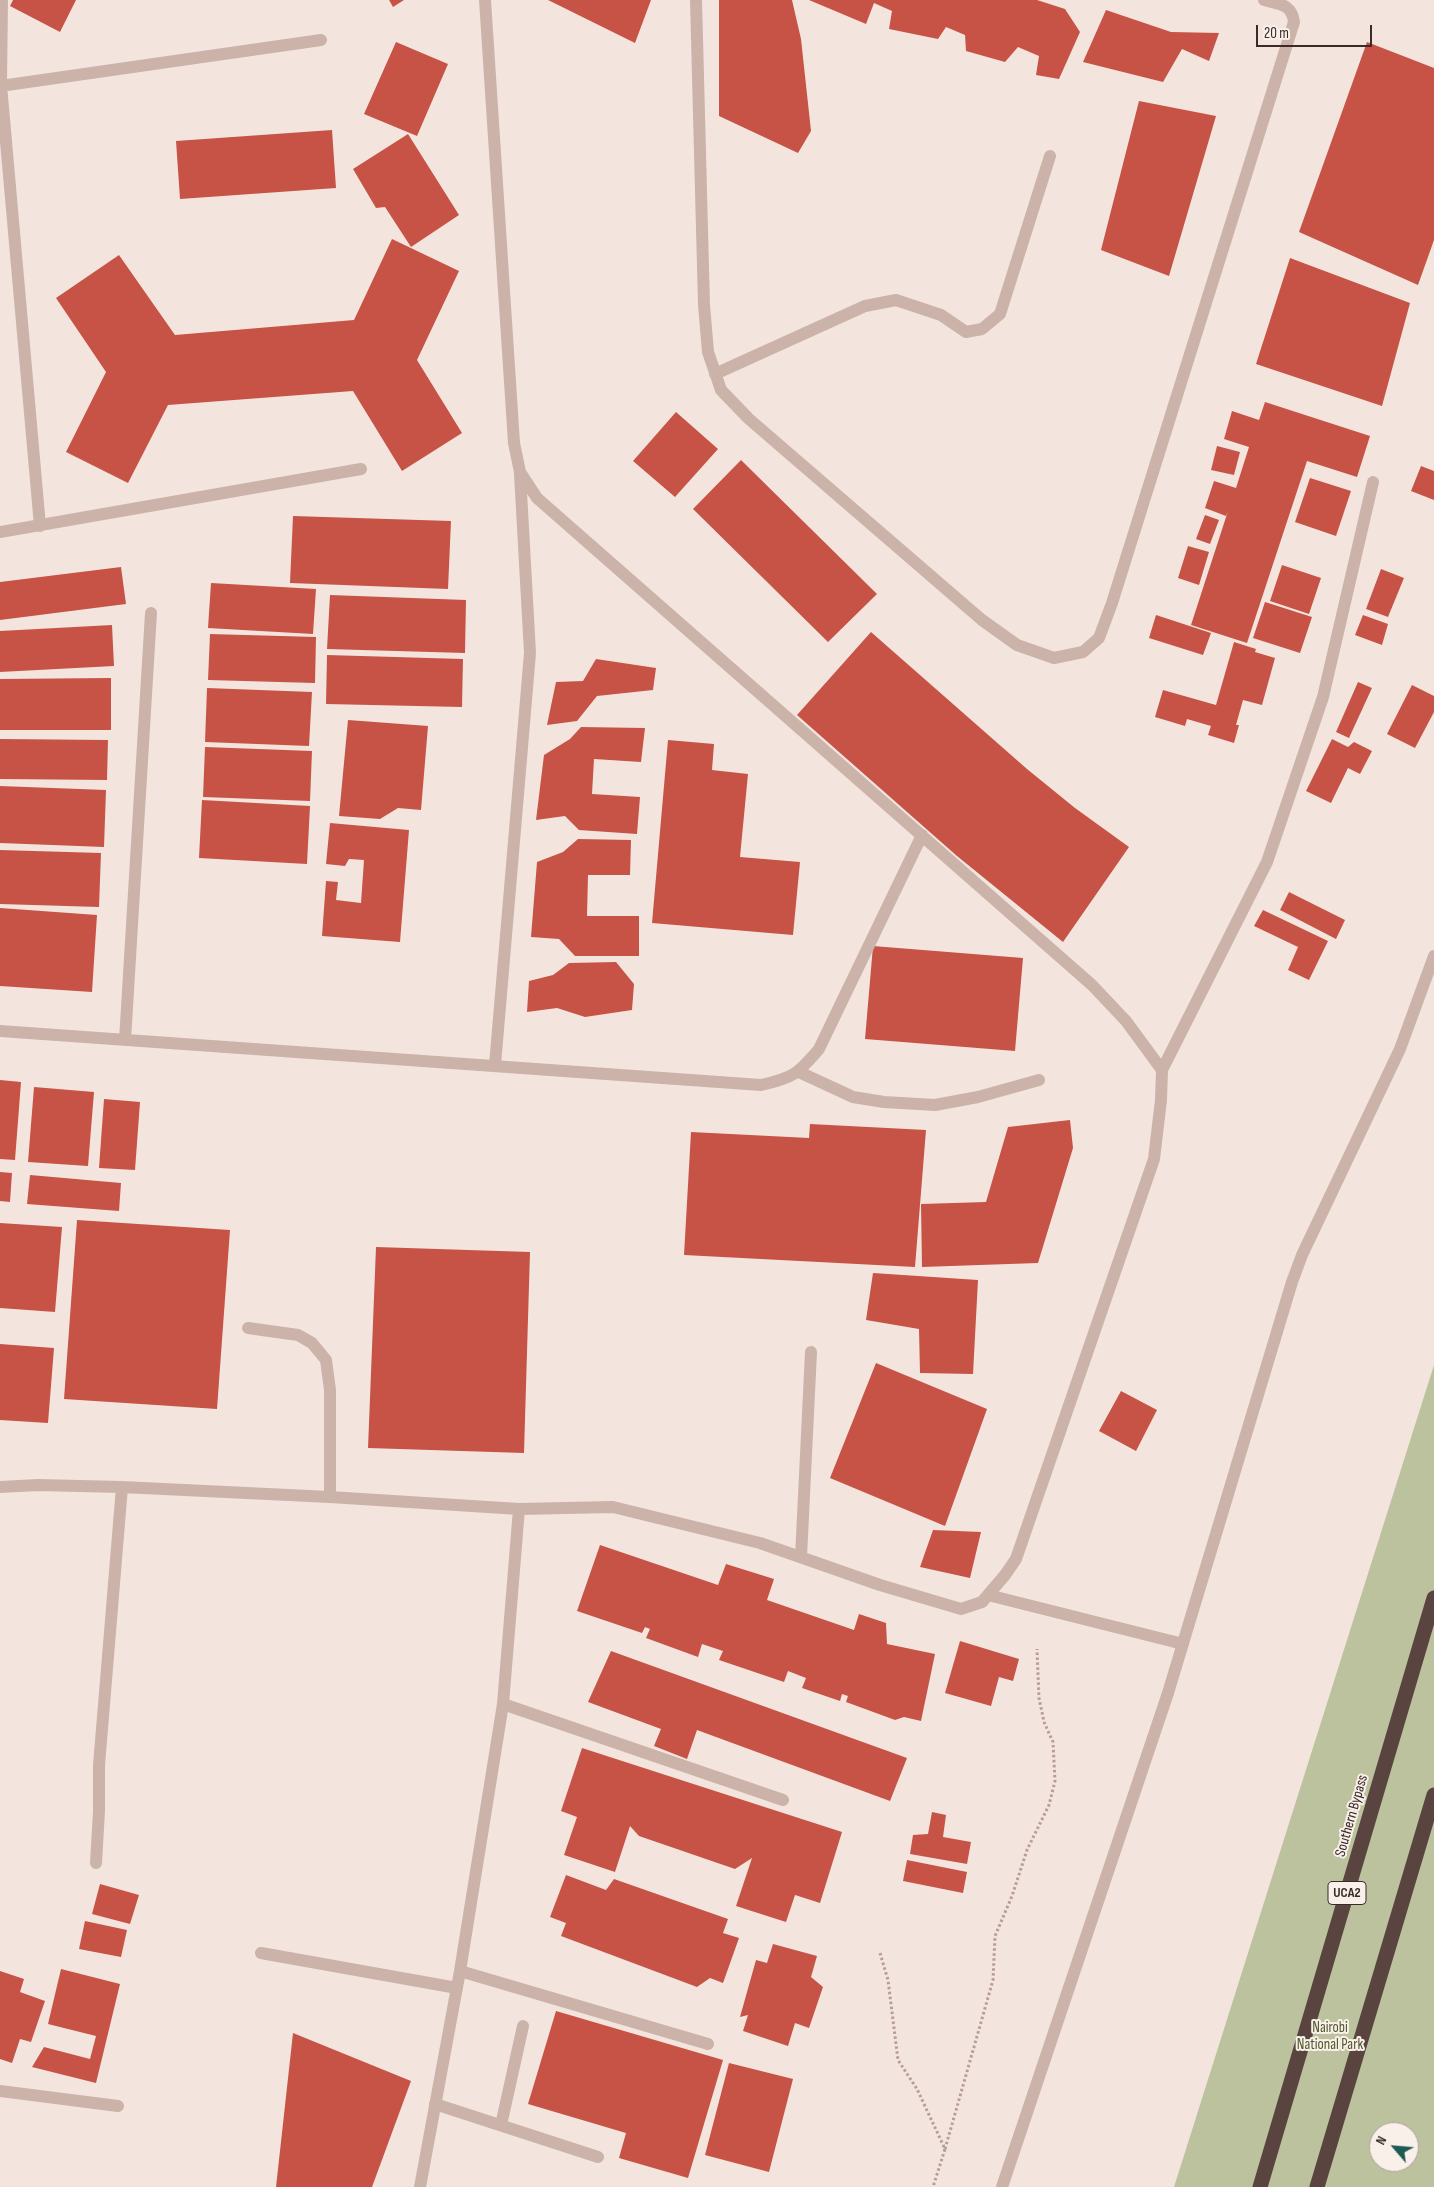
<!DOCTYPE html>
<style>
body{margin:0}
#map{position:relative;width:1434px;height:2187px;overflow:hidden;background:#f3e5dd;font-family:"Sofia Sans Condensed",sans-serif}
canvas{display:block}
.north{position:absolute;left:1369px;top:2122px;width:50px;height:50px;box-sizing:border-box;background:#faf0ea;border:1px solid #aca19d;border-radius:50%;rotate:297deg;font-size:14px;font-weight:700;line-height:20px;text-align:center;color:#382b29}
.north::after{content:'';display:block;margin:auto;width:18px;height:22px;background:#1e5a55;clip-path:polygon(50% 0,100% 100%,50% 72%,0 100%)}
.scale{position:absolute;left:1256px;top:25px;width:116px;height:22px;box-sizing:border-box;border:2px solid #382b29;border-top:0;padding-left:6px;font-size:15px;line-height:18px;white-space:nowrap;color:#382b29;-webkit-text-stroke:4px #faf0ea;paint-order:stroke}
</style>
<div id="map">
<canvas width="1434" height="2187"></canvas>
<div class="north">N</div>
<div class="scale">20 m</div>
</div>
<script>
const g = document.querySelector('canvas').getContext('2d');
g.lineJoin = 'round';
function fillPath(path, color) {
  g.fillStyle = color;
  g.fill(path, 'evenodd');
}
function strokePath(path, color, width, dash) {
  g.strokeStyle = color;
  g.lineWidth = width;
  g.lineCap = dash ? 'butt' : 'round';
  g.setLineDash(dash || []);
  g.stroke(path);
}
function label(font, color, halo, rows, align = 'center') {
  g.font = font + ' "Sofia Sans Condensed",sans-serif';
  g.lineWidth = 4;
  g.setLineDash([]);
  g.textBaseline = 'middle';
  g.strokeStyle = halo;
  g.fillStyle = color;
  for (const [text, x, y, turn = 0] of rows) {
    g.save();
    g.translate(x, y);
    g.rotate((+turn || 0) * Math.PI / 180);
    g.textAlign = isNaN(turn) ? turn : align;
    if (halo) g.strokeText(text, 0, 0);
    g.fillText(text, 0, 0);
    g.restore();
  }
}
fillPath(new Path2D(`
 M1434 1365V2187H1174ZM1379 2132H1409V2162H1379Z`), '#bbc29d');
fillPath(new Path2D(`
 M13 0H76L60 32 10 6Z
 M389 0H404L393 7Z
 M548 0H651L635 43Z
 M719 0H792L801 39 811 131 798 153 719 116Z
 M809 0H1037L1065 9 1080 32 1059 79 1036 75 1039 56 1018 47 1005 62 966 51 965 35 946 27 938 39 889 29 892 11 874 3 866 24Z
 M1106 10 1171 32 1219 33 1209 61 1182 49 1163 82 1083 62Z
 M396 42 448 64 417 136 364 114Z
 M1367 42 1434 68V240L1418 285 1299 232Z
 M1139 101 1216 116 1169 276 1101 250Z
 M332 130 336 188 180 199 176 141Z
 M408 134 459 215 411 247 385 207 376 208 353 169Z
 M392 239 459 271 417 360 462 433 402 471 353 391 168 405 128 483 66 452 106 372 56 298 119 255 175 335 354 320Z
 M1290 258 1410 303 1382 406 1256 364Z
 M1265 402 1370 436 1357 477 1307 461 1247 643 1191 625 1228 511 1226 516 1205 508 1214 481 1236 488 1249 447 1224 439 1232 411 1259 420Z
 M676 412 718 449 675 497 633 461Z
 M1217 446 1240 452 1234 475 1211 470Z
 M741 460 877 594 828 642 693 509Z
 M1421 466 1434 471V500L1411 491Z
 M1310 478 1351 491 1336 536 1295 522Z
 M1205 515 1219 520 1210 544 1196 539Z
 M293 516 451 521 448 589 290 583Z
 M1188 546 1209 552 1199 585 1178 578Z
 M1282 565 1321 578 1309 614 1270 601Z
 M121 567 126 604 0 620V582Z
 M1381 569 1404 578 1388 617 1366 609Z
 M211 583 316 589 313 634 208 628Z
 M330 595 466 600 465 653 327 649Z
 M1265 602 1312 617 1300 653 1253 638Z
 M1156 615 1211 633 1203 655 1149 638Z
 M1363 615 1388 624 1382 645 1355 635Z
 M112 625 114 666 0 672V631Z
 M871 632 1027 769 1075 808 1129 847 1063 942 957 856 797 715Z
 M210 634 316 637 315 683 208 680Z
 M1234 642 1256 649 1255 652 1275 658 1262 705 1243 700 1236 725H1239L1234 743 1208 735 1211 726 1187 719 1185 726 1155 717 1163 690 1216 705Z
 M327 655 463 659 462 707 326 704Z
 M596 659 656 668 653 690 597 696 577 721 547 725 556 682 583 681Z
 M111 678V730H0V679Z
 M1358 682 1372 688 1349 738 1336 732Z
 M1412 685 1434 696V712L1415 748 1387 734Z
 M207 688 312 692 309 746 205 742Z
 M348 720 428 726 421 810 398 808 380 819 339 816Z
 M581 727 645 728 641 762 594 759 592 794 640 797 637 834 579 830 565 816 536 820 544 755 570 739Z
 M0 739 108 740 107 780 0 779Z
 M1332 739 1348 747 1354 742 1372 751 1360 774 1348 768 1331 803 1306 791Z
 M668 740 714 744 712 770 748 774 740 857 800 862 793 935 652 923Z
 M205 747 312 751 310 801 203 797Z
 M0 786 106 790 104 847 0 843Z
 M202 800 310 806 307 864 199 858Z
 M330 823 409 830 400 942 322 936 326 881 338 882 336 900 361 903 364 860 349 859 345 866 326 864Z
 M578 839 631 840 630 875H588L587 916H639V956H575L559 939 531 937 537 862 563 852Z
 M0 850 101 853 99 907 0 904Z
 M1289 892 1345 920 1336 939 1280 910Z
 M0 908 97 915 92 992 0 986Z
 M1263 910 1328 941 1309 980 1288 970 1298 947 1254 926Z
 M873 946 1023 958 1015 1051 865 1039Z
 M616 962 634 984 632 1010 585 1017 557 1008 527 1012 529 981 553 975 569 963Z
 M0 1080 21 1082 15 1160 0 1159Z
 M34 1087 94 1092 88 1166 28 1162Z
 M104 1099 140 1102 135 1170 99 1168Z
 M1070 1120 1073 1148 1038 1263 922 1267 921 1204 986 1202 1008 1127Z
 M810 1124 926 1130 915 1267 684 1255 691 1132 809 1138Z
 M0 1172 12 1173 10 1202 0 1201Z
 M30 1175 121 1183 119 1211 27 1204Z
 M77 1220 230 1230 217 1409 64 1399Z
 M0 1223 62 1227 55 1312 0 1308Z
 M376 1247 530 1252 524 1453 368 1448Z
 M873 1273 978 1280 973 1374 920 1373 919 1329 866 1320Z
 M0 1344 54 1348 48 1423 0 1420Z
 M876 1363 987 1409 945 1526 830 1478Z
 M1121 1391 1157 1410 1136 1451 1099 1431Z
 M933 1530 981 1532 970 1578 920 1567Z
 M600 1545 718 1585 726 1564 774 1579 767 1600 854 1630 859 1614 886 1623 887 1644 935 1654 921 1721 904 1717 895 1720 846 1702 848 1696 842 1694 840 1701 802 1688 806 1678 788 1671 784 1682 719 1660 723 1651 702 1644 698 1657 646 1638 650 1629 645 1627 642 1633 577 1611Z
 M960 1641 1019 1659 1013 1681 999 1677 991 1706 945 1693Z
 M611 1651 907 1758 890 1801 697 1730 687 1759 654 1746 661 1729 588 1702Z
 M582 1748 842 1832 820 1903 795 1895 786 1922 736 1906 752 1858 735 1869 639 1836 630 1826 615 1872 564 1855 577 1817 561 1811Z
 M932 1812 946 1815 943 1837 971 1842 967 1864 910 1854 913 1835 928 1834Z
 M907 1860 967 1872 963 1893 903 1881Z
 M566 1875 606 1890 614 1879 728 1919 723 1933 739 1938 723 1983 710 1978 697 1987 561 1936 566 1923 550 1917Z
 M100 1884 139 1895 130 1924 92 1914Z
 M85 1921 127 1930 121 1957 79 1949Z
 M773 1944 817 1956 811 1977 823 1987 809 2028 795 2023 788 2046 743 2031 748 2015 740 2017 756 1960 767 1963Z
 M61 1969 120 1984 96 2083 32 2067 44 2047 90 2059 96 2036 48 2024Z
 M0 1971 24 1979 20 1992 45 2001 31 2042 20 2039 12 2063 0 2059Z
 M556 2011 723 2060 688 2178 619 2158 626 2133 528 2104Z
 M293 2033 411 2081 372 2187H276Z
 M729 2063 793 2079 769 2172 705 2155Z`), '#c75347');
strokePath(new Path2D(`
 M880 1953 888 1980 898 2060 917 2089 945 2149 933 2187
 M945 2149 993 1980 995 1936 1012 1896 1027 1850 1049 1805 1055 1781 1053 1742 1044 1722 1039 1698 1037 1649`), '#b79d93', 3, [2.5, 2.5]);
strokePath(new Path2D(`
 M2 0 1 85 40 526
 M696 0 704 305 708 352 721 390 749 419 982 620 1017 645 1054 658 1083 652 1099 638 1112 603 1294 22C1292 4 1279 4 1264 0
 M0 86 321 40
 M715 374 865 306 896 300 941 315 966 332 982 329 1000 314 1050 156
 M0 532 361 469
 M0 1031 761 1085C793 1078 798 1074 819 1049L922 835
 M125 1040 151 613
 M495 1065 530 653 520 474
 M1162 1070 1267 862 1323 697 1373 482
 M799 1072 853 1097 884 1102 935 1105 978 1097 1039 1080
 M248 1328 298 1335 312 1343 326 1360 330 1390V1497
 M0 1487 38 1485 122 1487 330 1497 519 1509 613 1507 760 1543 880 1585 961 1609 982 1602 1005 1575 1016 1559 1154 1159 1161 1100 1162 1070 1126 1021 1092 985 537 498 520 472 514 443 485 0
 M801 1557 811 1352
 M988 1595 1183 1644
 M503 1704 783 1800
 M96 1863 99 1811V1765L122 1487
 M261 1953 457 1988
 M460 1971 708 2044
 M0 2091 118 2106
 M435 2104 598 2157
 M501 2125 523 2026
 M420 2187 460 1971 503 1704 519 1509
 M1002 2187 1168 1693 1292 1282 1302 1255 1400 1049 1434 956`), '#cbb3a9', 12);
strokePath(new Path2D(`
 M1260 2187 1434 1598
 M1317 2187 1434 1795`), '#594440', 15);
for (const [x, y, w] of [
 [1347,1893,38]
]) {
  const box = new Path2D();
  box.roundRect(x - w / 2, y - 11.5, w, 23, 4);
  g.fillStyle = '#faf0ea';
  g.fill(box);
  strokePath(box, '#382b29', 1);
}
label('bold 14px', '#382b29', null, [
 ["UCA2",1347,1893]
]);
label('15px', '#382b29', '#faf0ea', [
 ["Southern Bypass",1352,1816,-74]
]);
label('15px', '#4e572c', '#faf0ea', [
 ["Nairobi",1330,2028],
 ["National Park",1330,2045]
]);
</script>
